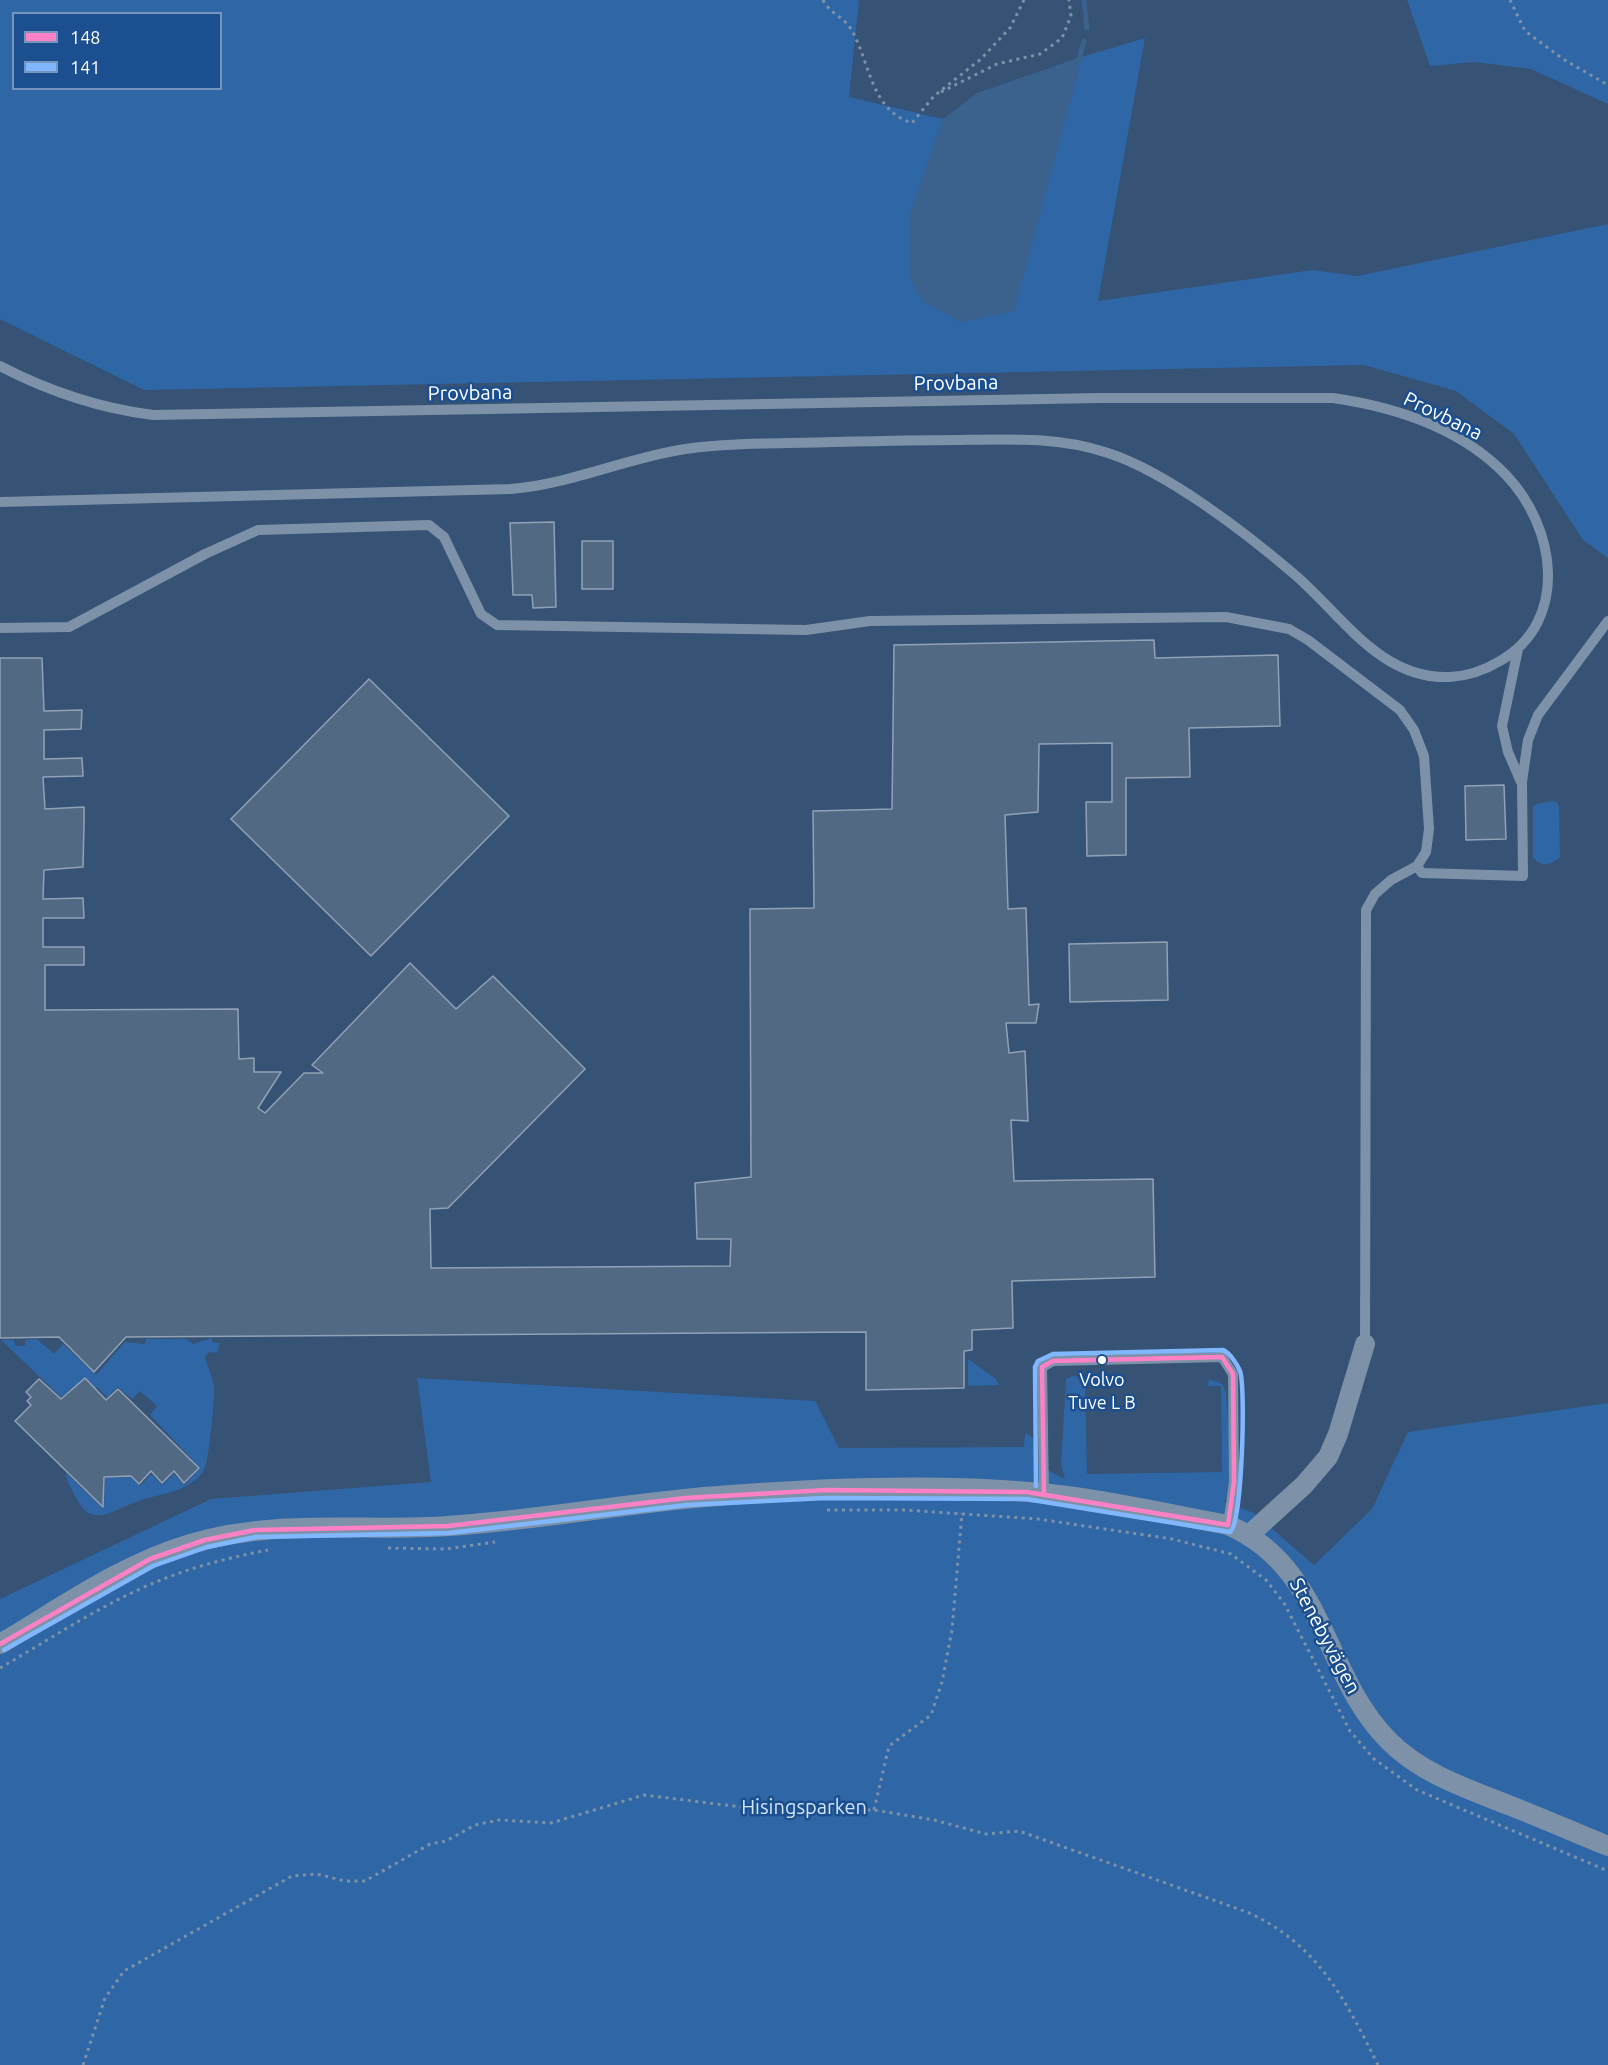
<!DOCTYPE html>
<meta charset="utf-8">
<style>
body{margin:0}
#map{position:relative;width:1608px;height:2065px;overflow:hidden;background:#365274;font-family:Ubuntu,sans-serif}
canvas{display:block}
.legend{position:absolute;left:12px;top:12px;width:210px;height:78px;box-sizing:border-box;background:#1b4f8f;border:2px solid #7695bc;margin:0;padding:8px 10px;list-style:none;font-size:18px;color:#fff}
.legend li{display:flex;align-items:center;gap:12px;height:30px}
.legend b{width:30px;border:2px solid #7695bc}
</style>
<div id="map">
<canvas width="1608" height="2065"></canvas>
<ul class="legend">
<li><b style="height:8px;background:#ff80c5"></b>148</li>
<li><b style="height:8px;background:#80b7ff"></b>141</li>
</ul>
</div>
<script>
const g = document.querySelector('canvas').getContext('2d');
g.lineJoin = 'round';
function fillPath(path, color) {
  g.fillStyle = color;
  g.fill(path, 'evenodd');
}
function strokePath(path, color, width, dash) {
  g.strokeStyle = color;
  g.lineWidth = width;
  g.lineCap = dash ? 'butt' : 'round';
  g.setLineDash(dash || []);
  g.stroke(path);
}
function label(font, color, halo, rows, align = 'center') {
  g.font = font + ' Ubuntu,sans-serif';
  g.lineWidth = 5;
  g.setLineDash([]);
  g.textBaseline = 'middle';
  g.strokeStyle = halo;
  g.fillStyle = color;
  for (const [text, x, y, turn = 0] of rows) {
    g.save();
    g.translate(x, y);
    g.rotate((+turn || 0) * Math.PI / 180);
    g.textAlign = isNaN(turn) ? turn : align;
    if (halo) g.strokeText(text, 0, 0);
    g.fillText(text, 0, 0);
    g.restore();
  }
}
fillPath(new Path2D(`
 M0 0H859L849 97 943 119 911 214 1078 73 1075 59 1145 38 1098 301 1312 270 1357 276 1608 224V558L1583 540 1514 434 1456 391 1364 365 144 390 0 319ZM14 14H220V88H14Z
 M1407 0H1608V104L1531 69 1474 62 1430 66Z
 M1552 801 1557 802 1559 807 1560 858C1550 864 1544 868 1533 858V807L1536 804Z
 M212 1338V1342L220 1343 217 1353 209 1352 205 1356C207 1366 213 1378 214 1387 215 1397 209 1462 204 1470 191 1492 161 1493 139 1501 113 1509 91 1532 74 1494 71 1486 66 1482 66 1473L104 1509 105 1478 130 1477 140 1486 151 1474 162 1485 174 1474 185 1485 200 1468 150 1415 157 1406 140 1391 132 1399 118 1387 107 1397 97 1387 86 1396 75 1386 61 1397 1 1340H14L15 1346H25V1340L37 1339 54 1354 63 1344 96 1375 125 1342 145 1344 146 1339H186L193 1344Z
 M968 1359 996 1379 999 1385 968 1386Z
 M1073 1376 1085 1377 1087 1474 1222 1472 1221 1386H1208L1209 1379 1222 1384 1226 1392C1227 1415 1237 1486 1224 1502L1254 1513 1314 1565 1372 1509 1408 1432 1608 1403V2065H0V1599L211 1499 431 1482 417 1378 815 1401 839 1448 1024 1447 1025 1434H1028L1038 1442 1036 1464 1065 1479 1061 1465 1066 1379Z`), '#2f66a5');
fillPath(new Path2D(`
 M1075 59 1078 73 1014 311 961 322 922 301 910 278V214L943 119 977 93Z`), '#3b618d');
strokePath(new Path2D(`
 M1084 0 1087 28
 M1077 66 1084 41`), '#3b618d', 5);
const building = new Path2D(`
 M554 522 556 607 533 608 532 595H513L510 523Z
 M582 541H613V589H582Z
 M1154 640 1155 658 1278 655 1280 726 1189 728 1190 777 1126 778V855L1087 856 1086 802H1112V743L1039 744 1038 812 1005 815 1008 909 1026 908 1029 1005 1039 1004 1036 1023H1006L1009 1053 1025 1051 1028 1121 1011 1120 1014 1181 1153 1179 1155 1277 1012 1281 1013 1328 972 1330V1350L964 1351V1388L866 1390V1332L126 1337 94 1372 59 1337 0 1338V658H42L44 711 82 710 81 729 44 730V759L82 758 83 776 43 777 45 809 84 807V825L83 867 44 870 43 899 83 898 84 918H43V947H84V965H45V1010L238 1009 239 1059 254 1058V1072H281L258 1108 265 1113 304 1073H323L312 1065 410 963 456 1009 493 976 585 1069 448 1208 430 1209 431 1268 730 1266 731 1239H697L695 1183 751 1177 750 909 814 908 813 811 892 809 894 645Z
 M369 679 509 816 371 956 231 819Z
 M1504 785 1506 839 1466 840 1465 786Z
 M1167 942 1168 1000 1070 1002 1069 944Z
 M85 1378 106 1400 118 1389 199 1468 184 1483 174 1471 162 1483 151 1471 139 1484 131 1476 104 1477 103 1507 15 1421 31 1405 27 1401 31 1397 26 1392 39 1379 61 1399Z`);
fillPath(building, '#526984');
strokePath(building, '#92a2b6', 1.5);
strokePath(new Path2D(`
 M823 0C829 13 843 16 851 29 870 61 870 110 912 123L934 96 981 59 1010 28 1024 0
 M1510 0 1525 31 1563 59 1608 85
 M941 92 997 64 1040 54 1062 38 1071 16 1069 0
 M827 1510H904L1038 1519 1172 1539 1231 1554 1266 1580 1284 1603 1350 1731 1374 1759 1417 1790 1608 1871
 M388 1548 446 1549 495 1542
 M0 1668C54 1637 108 1600 166 1578 199 1565 233 1557 268 1550
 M874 1810 889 1746 931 1715 942 1682 952 1630 962 1513
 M83 2065 105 1998 124 1971 292 1876 317 1874 345 1881H365L430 1844 446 1841 475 1825 499 1820 551 1823 644 1795 758 1809 874 1810 934 1820 986 1834 1019 1831 1247 1912C1318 1944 1345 1999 1378 2065`), '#7d92a8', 3, [3, 4.5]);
strokePath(new Path2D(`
 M0 366C50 392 98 408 153 415L1100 398H1333C1395 407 1461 428 1506 475 1556 527 1570 621 1500 661 1485 670 1468 676 1450 677 1380 680 1342 615 1294 574 1246 533 1167 472 1108 453 1060 437 1010 439 960 440 918 440 876 441 834 442 785 444 734 442 685 449 626 458 571 484 511 489L0 502
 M0 628 69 627 205 554 258 530 429 525 444 537 481 614 497 625 806 630 870 621 1226 617 1289 629 1308 640 1400 710 1414 730 1424 756 1429 829 1426 852 1417 866 1391 880 1375 894 1366 910 1365 1344
 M1518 649 1502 726 1508 752 1521 782
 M1417 866 1422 873 1523 876 1522 782 1528 740 1538 715 1608 621
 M1044 1494 1042 1367 1053 1361 1222 1357 1233 1374 1234 1482 1228 1525`), '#7d92a8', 10);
strokePath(new Path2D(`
 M1249 1535 1304 1485 1328 1457 1338 1434 1365 1344
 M0 1644C61 1608 122 1564 190 1544 275 1518 361 1532 448 1526 543 1520 636 1501 731 1495 826 1488 934 1484 1029 1492 1095 1497 1163 1513 1228 1525 1325 1567 1322 1673 1388 1740 1421 1774 1468 1789 1511 1806 1544 1819 1576 1833 1608 1846`), '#7d92a8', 20);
strokePath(new Path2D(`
 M1044 1494 1042 1367 1053 1361 1222 1357 1233 1374 1234 1482 1228 1525
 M0 1644 150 1559 205 1540 255 1530 448 1526 686 1498 826 1490 1027 1492 1228 1525`), '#ff80c5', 4.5);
strokePath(new Path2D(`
 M4 1650 153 1566 207 1547 256 1537 449 1533 687 1505 826 1498 1026 1499 1230 1532C1242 1525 1246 1388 1240 1371 1237 1364 1229 1352 1223 1350L1053 1354 1038 1361 1035 1367 1036 1486`), '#80b7ff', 4.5);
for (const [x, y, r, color] of [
 [1102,1360,5,"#fff"]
]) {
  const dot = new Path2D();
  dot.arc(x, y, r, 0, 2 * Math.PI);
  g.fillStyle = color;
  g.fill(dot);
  strokePath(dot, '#1b4f8f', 2);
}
label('18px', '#fff', '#1b4f8f', [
 ["Volvo",1102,1380],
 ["Tuve L B",1102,1403]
]);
label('20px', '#fff', '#1b4f8f', [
 ["Provbana",956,383,-1],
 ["Provbana",470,393,-1],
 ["Provbana",1443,416,26],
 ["Stenebyvägen",1325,1636,62]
]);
label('20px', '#cfe3fa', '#1b4f8f', [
 ["Hisingsparken",804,1807]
]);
</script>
